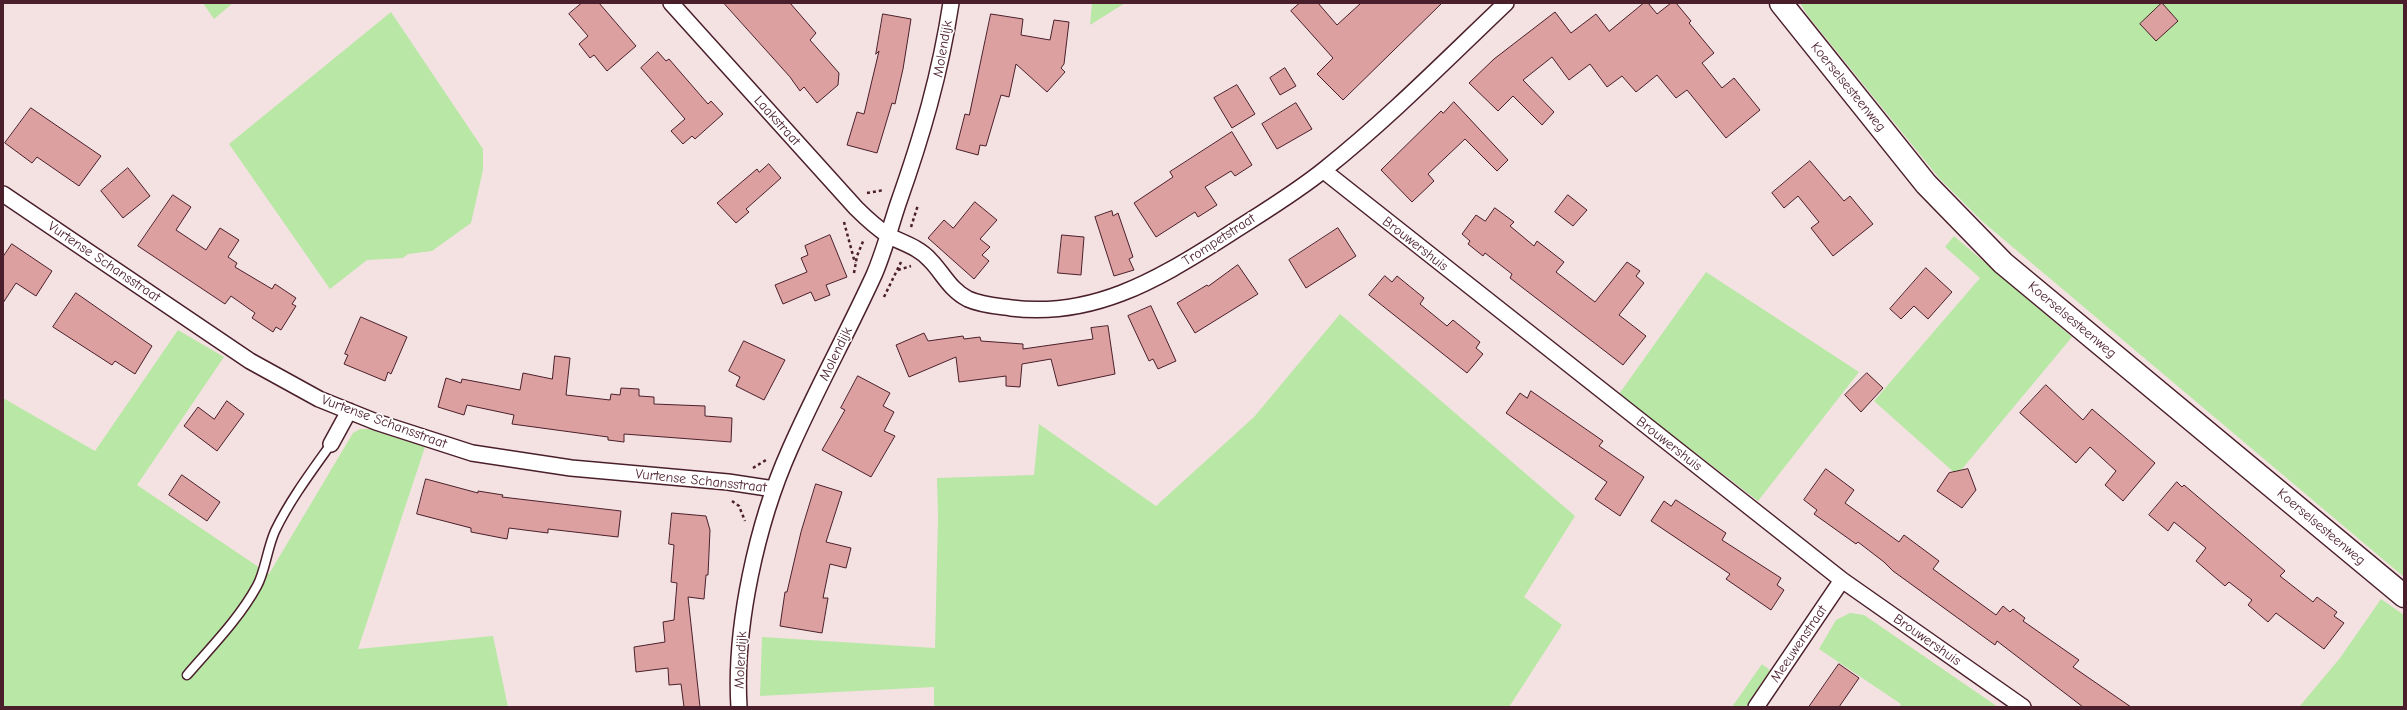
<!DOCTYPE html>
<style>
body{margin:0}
#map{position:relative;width:2407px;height:710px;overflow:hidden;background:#f4e2e2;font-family:"Comic Neue",sans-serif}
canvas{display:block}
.frame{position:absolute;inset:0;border:4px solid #4a1f2b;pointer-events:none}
</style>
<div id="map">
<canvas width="2407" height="710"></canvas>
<div class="frame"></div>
</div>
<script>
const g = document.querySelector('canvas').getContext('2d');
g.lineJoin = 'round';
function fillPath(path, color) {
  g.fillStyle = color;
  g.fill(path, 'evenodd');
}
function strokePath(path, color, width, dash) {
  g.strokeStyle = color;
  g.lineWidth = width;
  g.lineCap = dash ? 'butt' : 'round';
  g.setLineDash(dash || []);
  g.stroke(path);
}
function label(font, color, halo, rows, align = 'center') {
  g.font = font + ' "Comic Neue",sans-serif';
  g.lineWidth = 3.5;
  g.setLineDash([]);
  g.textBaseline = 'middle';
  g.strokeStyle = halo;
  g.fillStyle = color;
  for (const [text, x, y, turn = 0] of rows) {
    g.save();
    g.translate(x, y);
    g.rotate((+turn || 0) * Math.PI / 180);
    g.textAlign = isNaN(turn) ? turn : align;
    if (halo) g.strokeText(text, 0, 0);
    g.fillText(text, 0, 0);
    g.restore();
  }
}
fillPath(new Path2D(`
 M203 3H233L214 19Z
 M1092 3H1125L1090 25Z
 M1800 3H2404V577L1983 222 1939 178 1808 16Z
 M391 12 483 149V170L471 223 432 251 408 254 403 258 367 260 330 289 229 144Z
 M1954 236 2072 337 1957 475 1874 401 1980 278 1945 247Z
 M1706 272 1859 372 1758 501 1619 394Z
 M1340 314 1575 516 1524 597 1562 625 1509 707H934V687L760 696 762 637 935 648 938 517 937 478 1034 475 1039 424 1156 506 1254 417Z
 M178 330 224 357 137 485 269 574 353 433 360 429H369L425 447 358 649 493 636 508 707H3V398L95 451Z
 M2381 599 2404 615V707H2299L2340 658Z
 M1850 613 1864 615 1998 707H1899L1901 704 1819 649 1836 620Z
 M1762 664 1771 671 1746 707H1732Z`), '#b9e7a6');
const building = new Path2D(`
 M582 3H599L636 46 607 71 594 55 590 58 579 44 588 36 569 14Z
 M724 3H790L816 33 810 40 839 73 838 85 817 103 804 87 800 91 790 77Z
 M1300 3H1318L1337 25 1361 3H1442L1343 100 1317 74 1333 58 1291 11Z
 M1644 3H1648L1657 14 1671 3H1676L1691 21 1689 23 1714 53 1702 63 1722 88 1734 78 1760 110 1726 138 1687 90 1676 98 1657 75 1636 92 1622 76 1607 87 1590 64 1569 80 1552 57 1523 80 1554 112 1542 125 1513 96 1498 111 1469 83 1494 59 1555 12 1571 33 1596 14 1609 31Z
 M2162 3 2178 21 2156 41 2140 24Z
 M883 14 911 19 903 69 895 104 892 103 877 153 847 145 857 112 864 114 879 51 876 54Z
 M991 14 1023 19 1021 35 1050 40 1054 20 1069 22 1064 64 1061 68 1065 72 1047 92 1016 64 1009 97 1001 95 986 146 980 145 978 155 956 149 965 114 969 115Z
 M658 52 666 61 669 59 708 104 711 101 723 114 695 139 692 136 683 144 671 131 685 119 641 68Z
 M1285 68 1296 86 1280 95 1270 78Z
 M1237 85 1255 114 1232 128 1214 98Z
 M1454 102 1508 160 1497 171 1465 139 1428 174 1434 181 1412 202 1381 170 1441 111 1443 113Z
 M1296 103 1312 129 1277 149 1262 124Z
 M31 108 101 156 79 186 37 157 32 163 5 143Z
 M1232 132 1252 165 1235 176 1231 171 1205 187 1217 205 1198 217 1195 212 1156 237 1134 203 1173 177 1170 172Z
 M1810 161 1844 201 1850 196 1873 224 1833 256 1811 228 1819 222 1798 196 1784 208 1772 193Z
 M769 164 781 178 746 209 749 212 736 223 717 203 757 169 759 172Z
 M128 168 150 196 123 218 101 191Z
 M173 195 191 207 176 230 206 250 220 228 239 240 228 257 237 263 235 267 272 289 275 284 296 298 292 304 296 306 281 330 276 327 273 332 252 318 255 313 231 296 225 304 138 246Z
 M1568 195 1587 210 1573 226 1555 212Z
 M975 202 997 220 980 239 990 247 982 255 989 261 974 279 928 238 944 220 953 228Z
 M1495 208 1514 222 1510 226 1534 246 1537 241 1564 262 1556 272 1595 302 1627 262 1640 271 1636 276 1644 283 1619 315 1646 336 1623 365 1510 278 1512 274 1485 253 1483 256 1468 244 1470 241 1462 234 1476 215 1485 221Z
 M1112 211 1113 216 1118 213 1133 257 1129 259 1134 270 1114 276 1095 217Z
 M1338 228 1356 256 1306 288 1289 260Z
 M830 235 847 277 826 285 830 295 815 301 811 292 783 304 775 285 807 272 801 258 808 255 805 246Z
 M1062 235 1084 237 1081 275 1058 273Z
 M12 244 52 271 36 296 16 283 3 303V257Z
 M1238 265 1258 294 1195 333 1177 303 1207 285 1208 286Z
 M1926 268 1952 292 1928 319 1914 306 1901 319 1890 309Z
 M1385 276 1392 282 1397 276 1424 298 1420 304 1447 326 1453 320 1480 342 1476 348 1483 354 1467 373 1369 295Z
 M76 293 152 346 135 374 115 361 112 365 53 327Z
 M1151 306 1176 361 1158 369 1153 359 1149 361 1128 316Z
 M361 317 407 337 391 374 388 372 385 381 344 364 348 355 345 354Z
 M1108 326 1115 374 1058 386 1051 359 1022 364 1020 387 1006 386V376L959 382 956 357 909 377 896 345 924 333 928 341 963 336 964 339 980 337 981 341 1023 344V349L1093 339 1091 328Z
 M744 341 785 360 764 400 736 386 740 377 729 371Z
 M555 356 570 358 566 395 610 400 611 394 620 395 621 388 639 389V396L654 397V404L705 406V416L732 418 731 442 624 434V442L608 440V437L512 424 514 415 467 405 464 415 438 407 446 378 461 383 462 379 520 390 523 373 552 379Z
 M1867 373 1883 388 1861 412 1845 395Z
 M858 376 890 393 883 406 894 412 884 431 895 436 871 477 822 450 845 410 841 408Z
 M2046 385 2083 420 2092 409 2155 463 2123 501 2105 485 2116 471 2090 447 2076 463 2020 413Z
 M1531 391 1603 441 1599 446 1644 477 1620 516 1595 499 1607 482 1506 413 1520 393 1527 398Z
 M227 401 244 414 217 451 184 426 198 407 214 419Z
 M1826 469 1854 490 1845 503 1899 542 1904 535 1939 561 1933 569 1996 615 2003 606 2010 612 2013 609 2025 618 2023 621 2079 660 2073 667 2131 707H2083L1997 641 1995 645 1893 571 1884 562 1858 542 1856 544 1814 514 1817 510 1804 500Z
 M1968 469 1976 490 1962 508 1937 491 1949 473Z
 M182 475 220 502 207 521 169 495Z
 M426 479 478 493V491L503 495 502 497 621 511 618 537 548 529V533L509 528 507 539 471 532V528L417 514Z
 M2177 482 2182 487 2184 485 2285 571 2280 576 2313 602 2317 597 2337 612 2334 616 2344 623 2324 649 2276 613 2268 622 2248 605 2252 600 2229 582 2225 586 2196 561 2206 548 2174 522 2168 531 2149 515Z
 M816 484 842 492 826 542 851 548 846 568 830 564 823 598H828L822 633 780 626 785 592H787L801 532Z
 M1676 500 1726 533 1722 540 1781 578 1777 585 1784 590 1771 610 1726 579 1730 574 1651 521 1664 501 1671 506Z
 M672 513 706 516 710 530 708 575H706L704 599 688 597 700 707H684L681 684 669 685 668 668 636 672 634 647 665 642 663 622 674 620 677 583 671 582 674 545 669 544Z
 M1839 664 1859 678 1839 707H1809Z`);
fillPath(building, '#dba09f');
strokePath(building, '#4a1f2b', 1);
const lane = new Path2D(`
 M187 675C211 647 239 619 257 586 265 572 267 549 275 531 290 500 311 472 331 444`);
const street = new Path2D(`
 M671 3 856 208C866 218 877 228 889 236 903 243 920 248 930 260 943 273 950 290 968 299 981 305 997 306 1011 308 1092 318 1155 281 1220 240 1255 217 1293 195 1325 169 1389 118 1447 59 1506 3
 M1324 171 1842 580 2023 707
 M3 194 250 361 319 399 376 422 472 453 571 468 728 482 774 489
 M331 444 349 411
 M739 707C734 627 757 523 790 449 816 390 847 334 874 275 884 252 890 228 898 204 922 136 940 75 951 3
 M1756 707 1842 580`);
const secondary = new Path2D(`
 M1781 3 1926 184 2003 263 2404 596`);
strokePath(lane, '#4a1f2b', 11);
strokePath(street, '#4a1f2b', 18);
strokePath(secondary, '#4a1f2b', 25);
strokePath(new Path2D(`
 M867 193 884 190
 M844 222 855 263
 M911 227 918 205
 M898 270 911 266
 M854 273 857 256 864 239
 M884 297 902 260
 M753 468 766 460
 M732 501 739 506 745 521`), '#4a1f2b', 2.5, [3, 3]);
strokePath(lane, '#fff', 8);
strokePath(street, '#fff', 15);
strokePath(secondary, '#fff', 22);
label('14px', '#4a1f2b', '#fff', [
 ["Molendijk",943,49,-80],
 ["Koerselsesteenweg",1848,87,51],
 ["Laakstraat",777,121,48],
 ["Trompetstraat",1219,240,-33],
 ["Brouwershuis",1415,244,38],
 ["Vurtense Schansstraat",104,262,34],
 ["Koerselsesteenweg",2072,320,40],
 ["Molendijk",836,354,-64],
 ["Vurtense Schansstraat",384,422,20],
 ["Brouwershuis",1669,444,38],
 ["Vurtense Schansstraat",701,481,6],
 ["Koerselsesteenweg",2321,527,40],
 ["Brouwershuis",1927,640,35],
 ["Meeuwenstraat",1799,644,-56],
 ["Molendijk",741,660,-87]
]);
</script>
